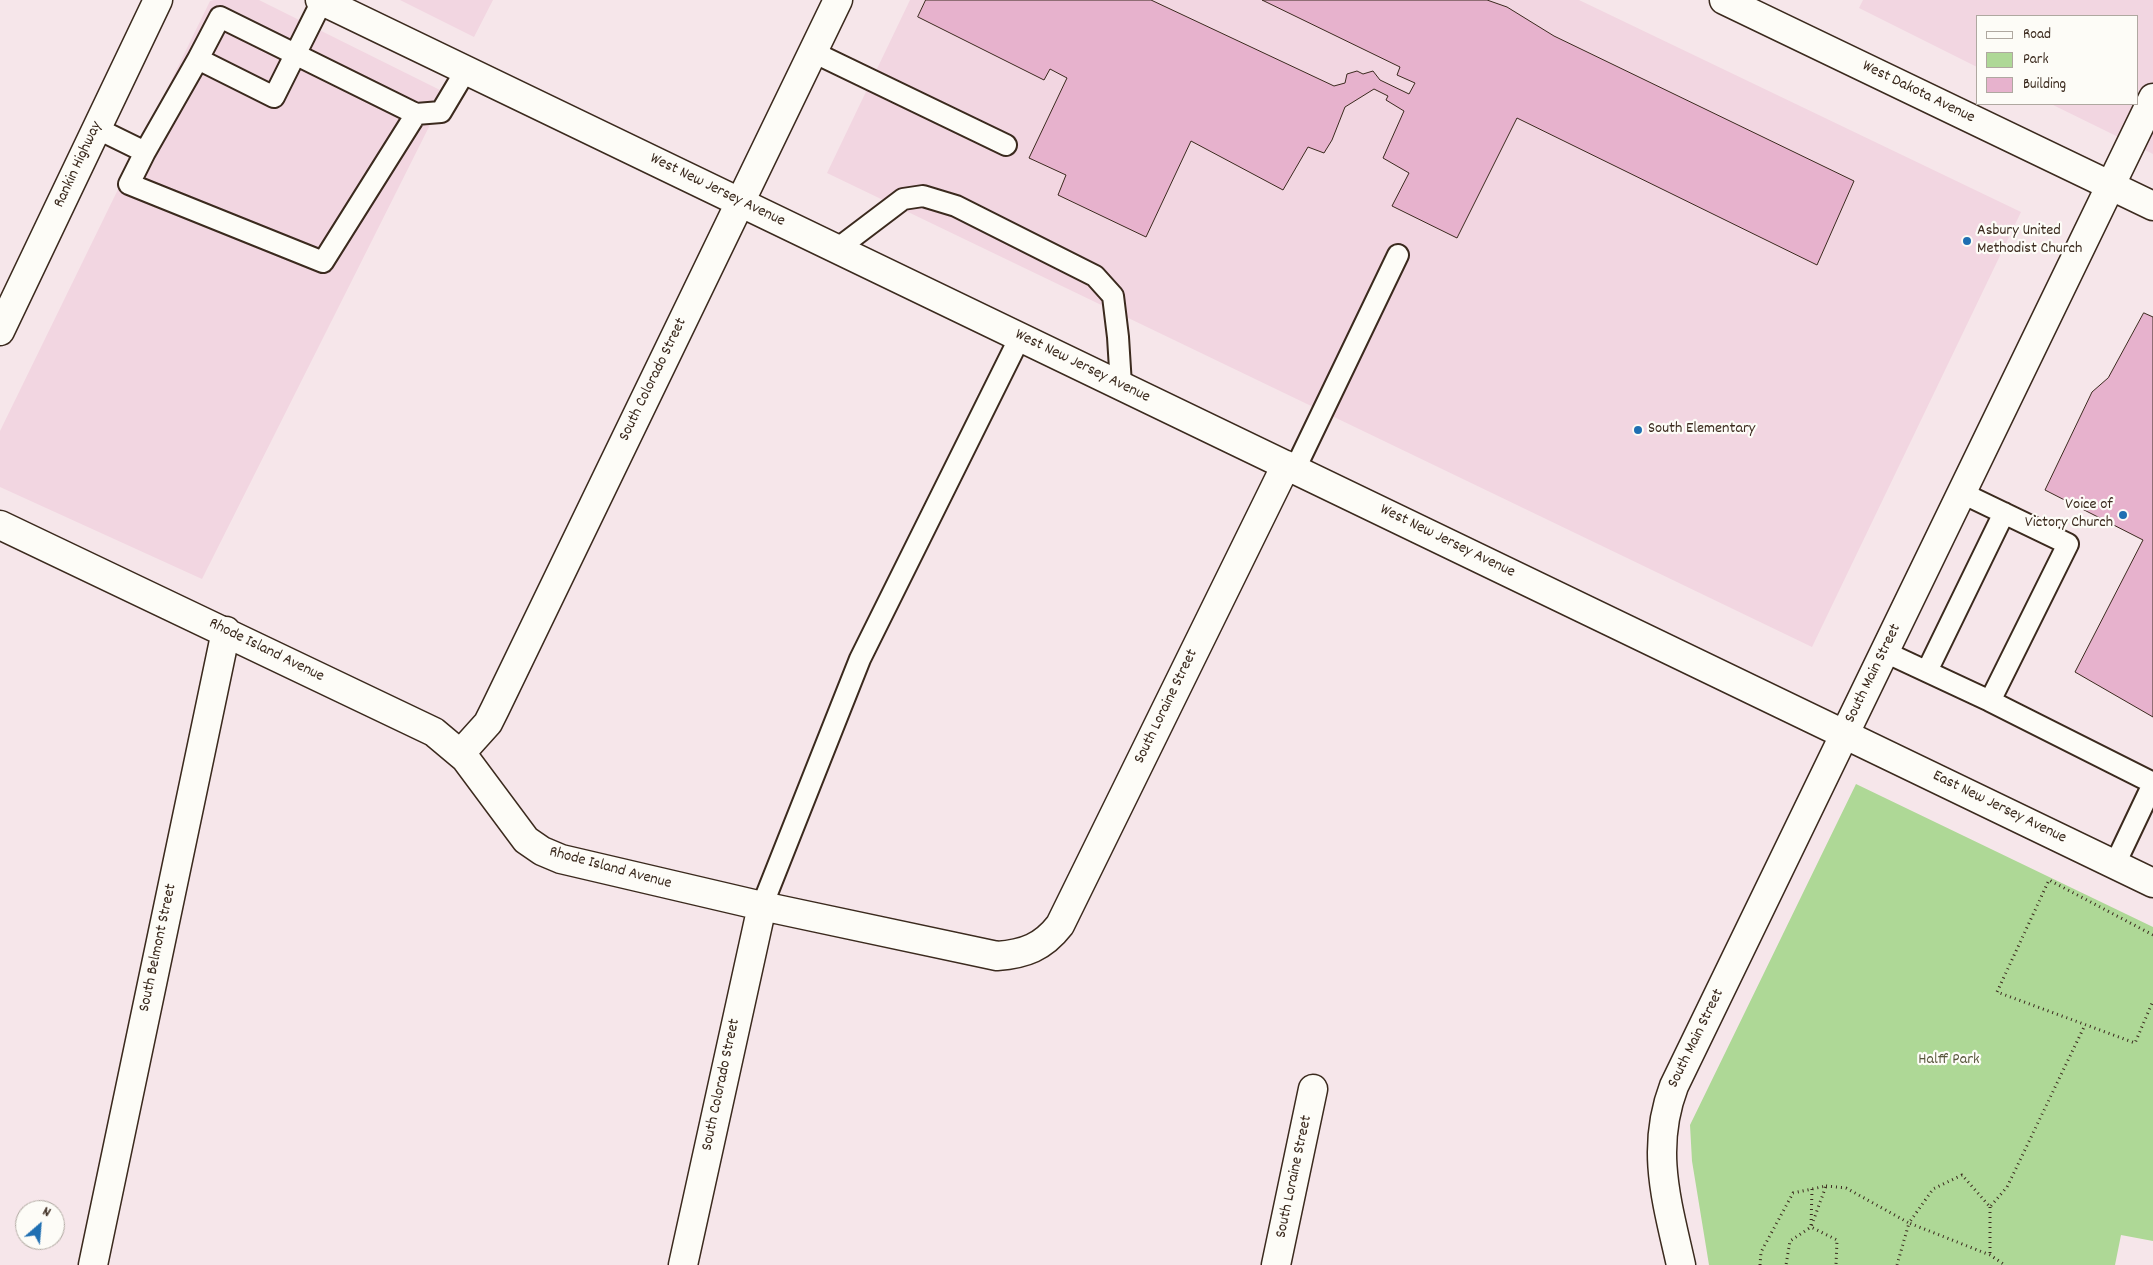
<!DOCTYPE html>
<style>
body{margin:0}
#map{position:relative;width:2153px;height:1265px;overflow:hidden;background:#f6e6ea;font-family:Dekko,sans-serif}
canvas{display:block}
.legend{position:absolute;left:1976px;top:15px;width:162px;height:90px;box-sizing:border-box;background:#fdfcf7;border:1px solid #afa8a0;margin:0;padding:6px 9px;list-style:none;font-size:15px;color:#3b2a1e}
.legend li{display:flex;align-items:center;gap:10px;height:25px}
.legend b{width:25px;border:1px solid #afa8a0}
.north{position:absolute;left:15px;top:1200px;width:50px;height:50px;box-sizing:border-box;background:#fdfcf7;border:1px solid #afa8a0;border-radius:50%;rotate:27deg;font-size:14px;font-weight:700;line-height:20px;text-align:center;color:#3b2a1e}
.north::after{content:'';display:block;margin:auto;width:18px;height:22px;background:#1f6fb2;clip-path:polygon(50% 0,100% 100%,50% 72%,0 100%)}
</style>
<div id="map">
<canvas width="2153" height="1265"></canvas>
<ul class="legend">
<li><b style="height:6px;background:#fdfcf7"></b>Road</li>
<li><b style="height:14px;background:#aed896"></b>Park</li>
<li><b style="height:14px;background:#e7b2cd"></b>Building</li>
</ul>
<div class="north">N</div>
</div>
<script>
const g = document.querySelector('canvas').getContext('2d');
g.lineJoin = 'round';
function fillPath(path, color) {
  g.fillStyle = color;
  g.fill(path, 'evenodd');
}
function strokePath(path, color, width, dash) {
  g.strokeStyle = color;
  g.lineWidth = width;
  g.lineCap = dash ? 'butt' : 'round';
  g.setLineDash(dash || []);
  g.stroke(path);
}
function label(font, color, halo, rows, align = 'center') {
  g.font = font + ' Dekko,sans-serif';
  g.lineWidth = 4.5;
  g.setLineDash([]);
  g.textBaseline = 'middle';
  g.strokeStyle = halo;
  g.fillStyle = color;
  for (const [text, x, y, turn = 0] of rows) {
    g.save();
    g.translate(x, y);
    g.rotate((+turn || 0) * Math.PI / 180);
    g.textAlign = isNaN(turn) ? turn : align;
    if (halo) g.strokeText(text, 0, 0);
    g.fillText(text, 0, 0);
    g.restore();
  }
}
fillPath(new Path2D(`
 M214 0H259L446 93 202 579 0 487V431L210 1Z
 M400 0H493L474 37Z
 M910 0H1579L2021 212 1812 647 827 173Z
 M1863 0H2153V154L2051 104H2137V16H1977V67L1859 8Z`), '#f2d6e1');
fillPath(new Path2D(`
 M1856 784 2153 927V1241L2121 1235 2115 1265H1709L1692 1161 1690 1125Z`), '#aed896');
const building = new Path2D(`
 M926 0H1151L1334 86 1345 83 1347 74 1357 71 1363 74 1373 71 1380 80 1409 94 1415 83 1397 75 1400 67 1262 0H1487L1507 7 1554 36 1854 181 1817 265 1517 118 1457 238 1392 206 1409 173 1383 158 1404 111 1386 100 1388 96 1374 89 1345 107 1332 140 1324 153 1308 147 1283 190 1191 141 1146 237 1058 195 1066 175 1029 158 1067 78 1050 69 1044 80 918 17Z
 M2144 313 2153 317V717L2075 672 2143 540 2045 490 2092 392 2108 378Z`);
fillPath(building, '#e7b2cd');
strokePath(building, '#3b2a1e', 1);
const lane = new Path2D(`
 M813 52 1006 145
 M198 59 220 17 416 114
 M96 128 145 152 198 59 274 97 322 1
 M145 152 129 184 323 262 416 114 441 112 466 70
 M837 249 903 199 923 196 956 206 1095 276 1113 296 1118 337 1121 385
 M1295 469 1398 255
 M1962 493 2068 544 1990 701 2153 783
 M1885 652 1990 701
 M1927 671 2004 513
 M2115 864 2153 784
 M762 906 860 659 1020 337`);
const street = new Path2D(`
 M320 0 2153 883
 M1724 0 2153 206
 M0 525 434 732 465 758 526 840 542 851 561 859 762 906 997 956C1025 954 1043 947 1060 925L1286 465
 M461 753 488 723 495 709 838 0
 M93 1265 226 631
 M683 1265 762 906
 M1276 1265 1313 1089`);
const secondary = new Path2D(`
 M1681 1265C1667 1202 1650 1149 1674 1086L2153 98`);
const highway = new Path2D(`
 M0 331 158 0`);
strokePath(lane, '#3b2a1e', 24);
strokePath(street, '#3b2a1e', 31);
strokePath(secondary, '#3b2a1e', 31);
strokePath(highway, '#3b2a1e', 31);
strokePath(new Path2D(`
 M2153 935 2049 880 1997 992 2135 1043 2153 1001
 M1826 1186 1846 1188 1909 1223 1933 1189 1962 1175 1990 1207 2007 1187 2085 1025
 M1812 1189 1811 1227 1837 1240 1836 1265
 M1990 1207V1255
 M1760 1265 1761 1252 1793 1193 1826 1186 1811 1227 1790 1241 1786 1265
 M1897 1265 1909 1223 1990 1255 2005 1265`), '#3b2a1e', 3, [1, 4]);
strokePath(lane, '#fdfcf7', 20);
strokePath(street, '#fdfcf7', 28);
strokePath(secondary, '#fdfcf7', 28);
strokePath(highway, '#fdfcf7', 28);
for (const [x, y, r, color] of [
 [1967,241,5,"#1f6fb2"],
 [1638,430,5,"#1f6fb2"],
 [2123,515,5,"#1f6fb2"]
]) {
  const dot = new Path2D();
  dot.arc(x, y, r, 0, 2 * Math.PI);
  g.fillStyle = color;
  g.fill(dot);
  strokePath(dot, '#fdfcf7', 2);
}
label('16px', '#3b2a1e', '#fdfcf7', [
 ["West Dakota Avenue",1918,93,26],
 ["Rankin Highway",79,165,-65],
 ["West New Jersey Avenue",717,191,26],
 ["West New Jersey Avenue",1082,367,26],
 ["South Colorado Street",654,380,-64],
 ["West New Jersey Avenue",1447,542,26],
 ["Rhode Island Avenue",266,651,26],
 ["South Main Street",1874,674,-64],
 ["South Loraine Street",1167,707,-64],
 ["East New Jersey Avenue",1999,808,26],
 ["Rhode Island Avenue",610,869,15],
 ["South Belmont Street",159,948,-78],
 ["South Main Street",1697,1039,-64],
 ["South Colorado Street",722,1085,-78],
 ["South Loraine Street",1295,1177,-78]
]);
label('16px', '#3b2a1e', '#fdfcf7', [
 ["Asbury United",1977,232],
 ["Methodist Church",1977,250],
 ["South Elementary",1648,430],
 ["Voice of",2113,506,"right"],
 ["Victory Church",2113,524,"right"]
], 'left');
label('16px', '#58563c', '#fdfcf7', [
 ["Halff Park",1949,1061]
]);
</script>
